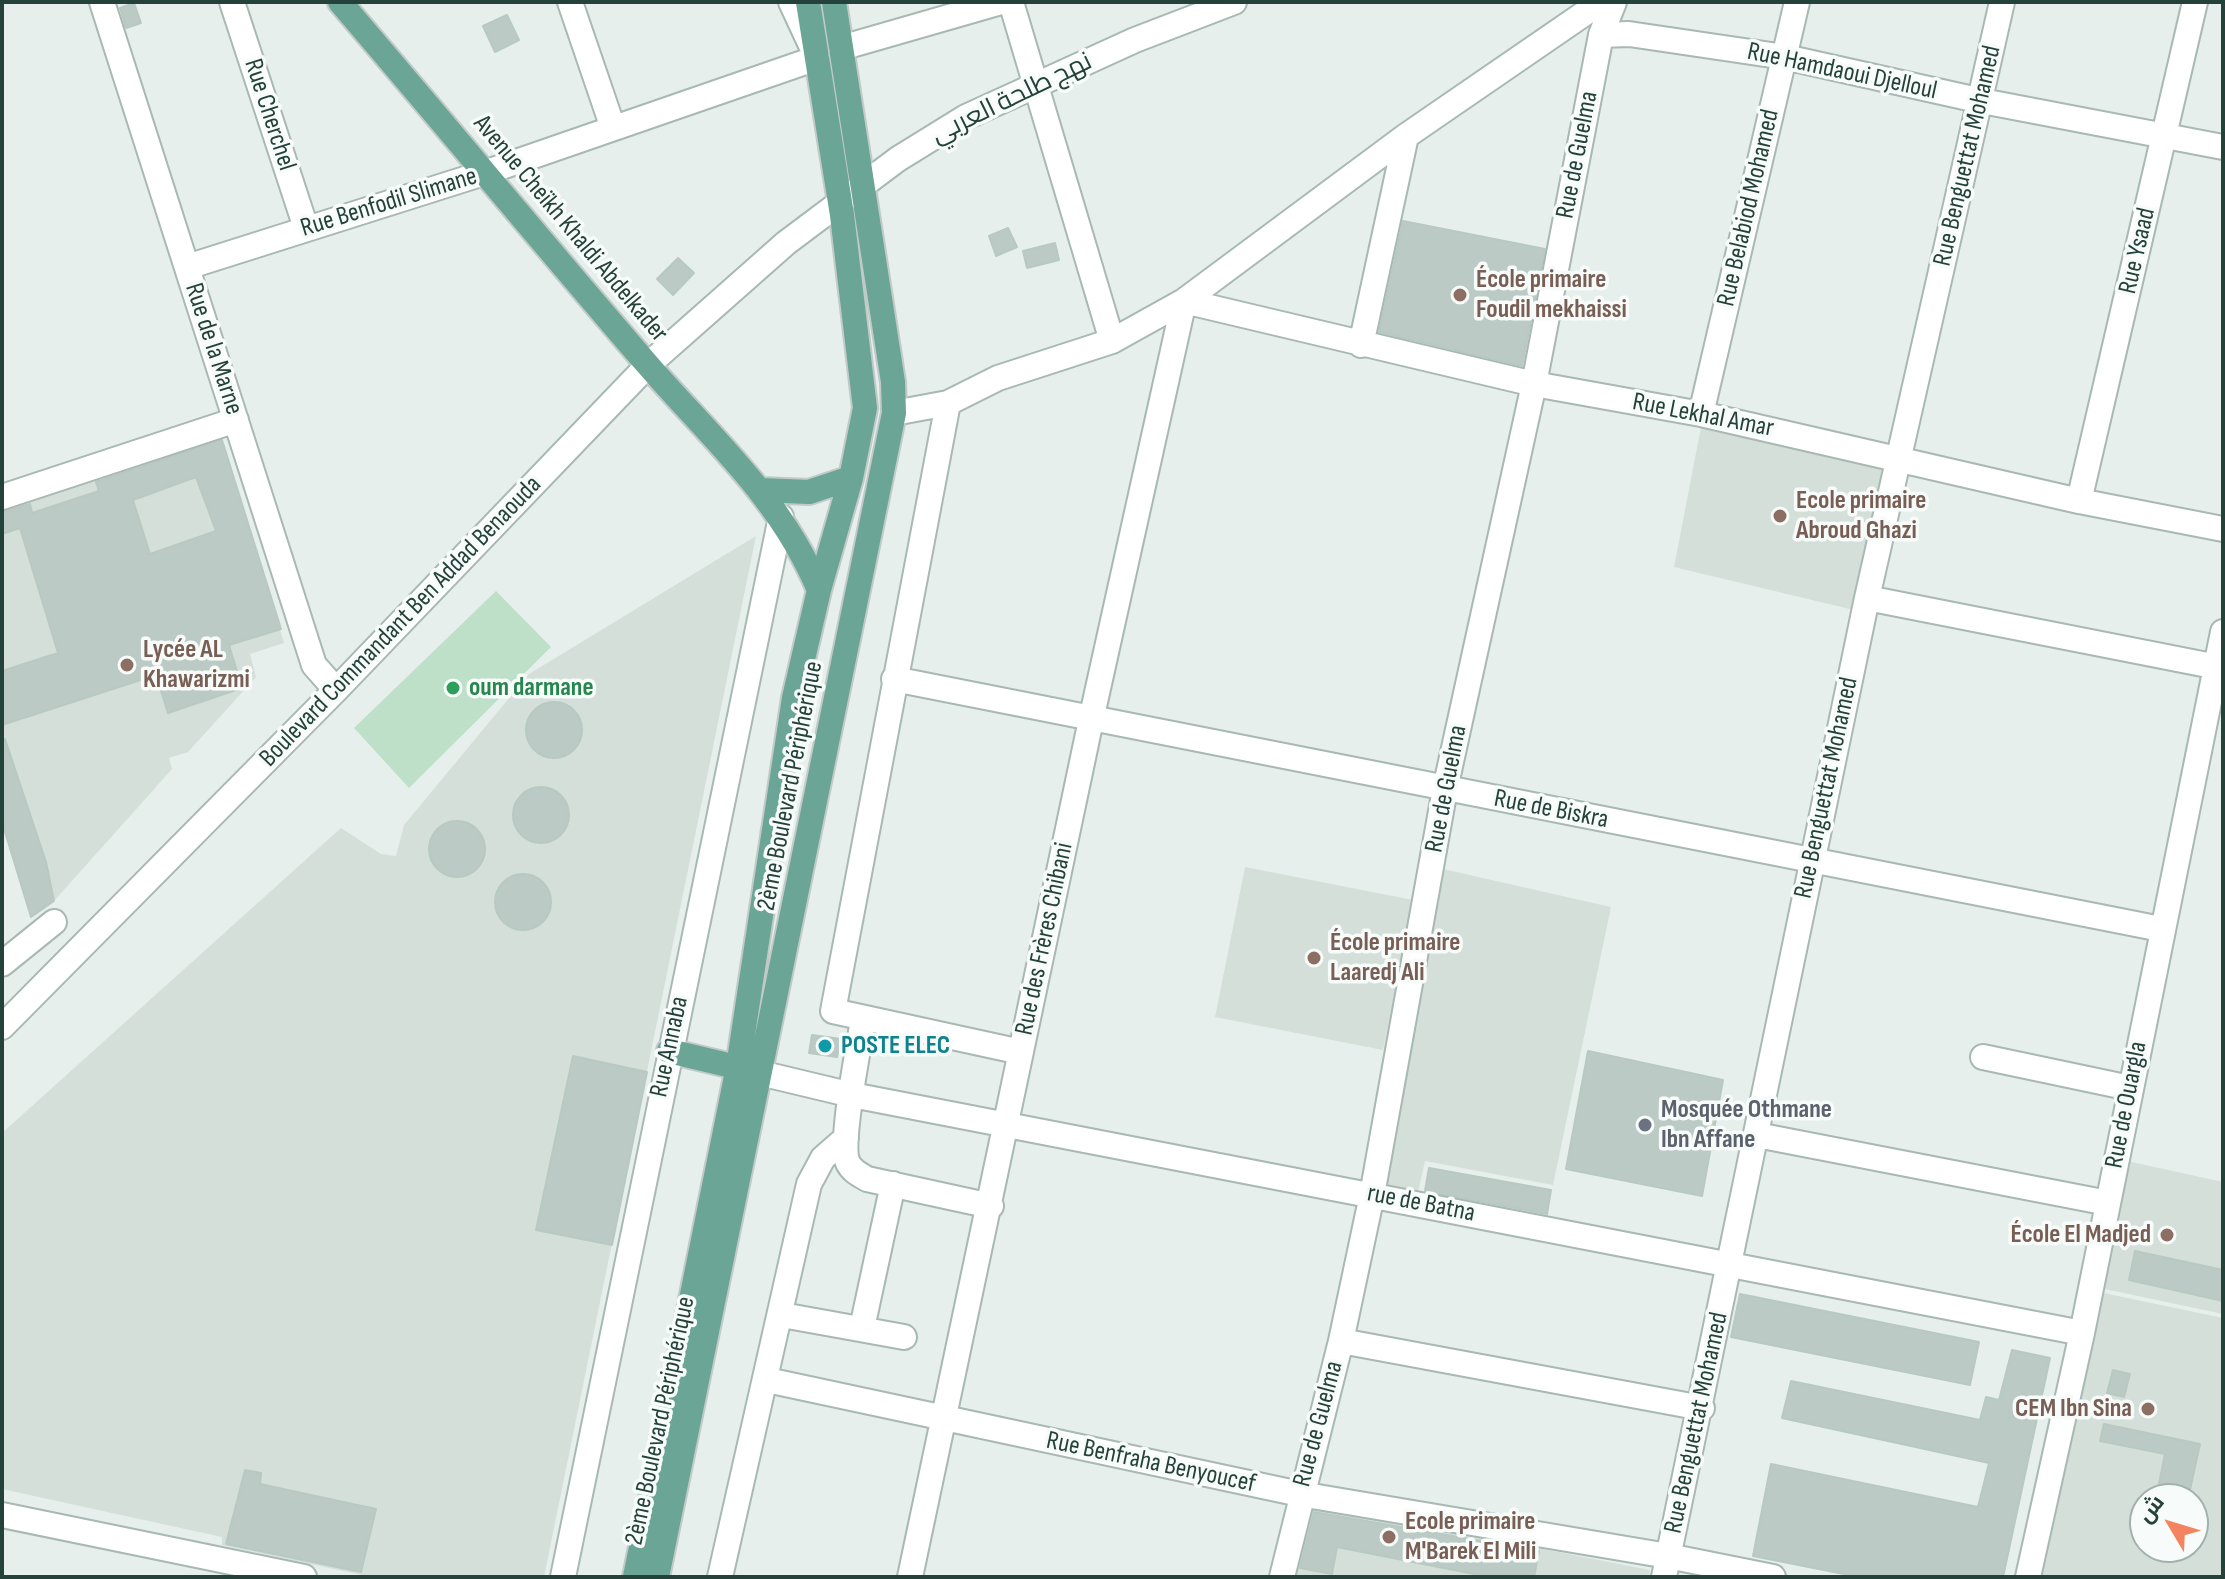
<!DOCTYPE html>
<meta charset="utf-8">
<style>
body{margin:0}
#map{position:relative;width:2225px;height:1579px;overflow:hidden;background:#e6efeb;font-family:"Sofia Sans Condensed",Cairo,sans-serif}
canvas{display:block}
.frame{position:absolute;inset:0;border:4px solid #24423a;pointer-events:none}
.north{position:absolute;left:2129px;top:1483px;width:80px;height:80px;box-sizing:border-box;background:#f7fbf9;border:2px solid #a3b1ad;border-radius:50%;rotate:308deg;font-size:22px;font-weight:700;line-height:32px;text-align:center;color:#24423a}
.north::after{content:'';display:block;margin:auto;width:28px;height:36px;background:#f4845f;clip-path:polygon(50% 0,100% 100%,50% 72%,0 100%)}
</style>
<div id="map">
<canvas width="2225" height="1579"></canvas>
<div class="frame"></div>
<div class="north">ش</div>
</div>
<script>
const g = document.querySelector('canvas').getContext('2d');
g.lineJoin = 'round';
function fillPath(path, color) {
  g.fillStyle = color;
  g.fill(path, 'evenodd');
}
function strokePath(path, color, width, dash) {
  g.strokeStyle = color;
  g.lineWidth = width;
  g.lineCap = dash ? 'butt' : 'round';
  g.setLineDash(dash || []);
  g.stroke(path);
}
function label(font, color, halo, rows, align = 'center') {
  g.font = font + ' "Sofia Sans Condensed",Cairo,sans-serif';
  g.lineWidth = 7;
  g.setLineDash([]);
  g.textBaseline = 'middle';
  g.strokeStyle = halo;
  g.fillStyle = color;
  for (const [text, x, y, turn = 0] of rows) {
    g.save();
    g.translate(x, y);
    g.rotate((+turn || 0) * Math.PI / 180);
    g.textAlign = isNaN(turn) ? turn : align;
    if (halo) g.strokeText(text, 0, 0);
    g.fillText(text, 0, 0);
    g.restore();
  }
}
fillPath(new Path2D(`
 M1702 422 1887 466 1858 611 1674 567Z
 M220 436 284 643 250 654 256 677 188 752 169 758 172 769 54 901 2 822V507Z
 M756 536 544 1577H371L222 1545V1537L2 1489V1133L341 828 381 854 396 856 404 825 529 674Z
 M1245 867 1413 900 1383 1050 1215 1017Z
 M1443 869 1611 907 1553 1185 1425 1161 1418 1192 1383 1186Z
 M2127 1161 2223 1182V1314L2100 1288Z
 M2099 1292 2223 1318V1577H2036ZM2145 1499H2193V1547H2145Z
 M1307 1503 1650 1570 1649 1577H1292Z`), '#d4dfda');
fillPath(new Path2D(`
 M496 591 551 647 409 788 354 728Z`), '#bfe0c8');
const building = new Path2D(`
 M134 3 141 23 126 28 120 8Z
 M507 15 519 40 495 52 483 26Z
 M1403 221 1545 249 1522 366 1379 332Z
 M1008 228 1017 247 996 256 989 236Z
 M1055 243 1059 260 1027 268 1023 251Z
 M678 258 694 273 673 295 657 279Z
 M222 440 281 629 229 645 242 688 168 713 156 675 2 725V671L58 653 20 528 2 534V512L30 504 32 513 99 491 96 482ZM196 477 216 531 150 554 133 500Z
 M526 730a28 28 0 1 1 56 0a28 28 0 1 1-56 0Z
 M2 739H5L46 862 54 901 31 917 2 822Z
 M513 815a28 28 0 1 1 56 0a28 28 0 1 1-56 0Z
 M429 849a28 28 0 1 1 56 0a28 28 0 1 1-56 0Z
 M495 902a28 28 0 1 1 56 0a28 28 0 1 1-56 0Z
 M812 1035 841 1039 837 1057 809 1053Z
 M1588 1051 1723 1080 1702 1196 1566 1169Z
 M573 1056 647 1072 612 1245 536 1230Z
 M1429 1168 1551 1190 1547 1214 1425 1191Z
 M2135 1251 2223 1270V1301L2129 1280Z
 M1740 1294 1979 1342 1970 1385 1731 1337Z
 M2012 1350 2050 1358 2003 1577H1859L1753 1556 1771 1464 1978 1507 1989 1463 1782 1418 1791 1381 1980 1420 1986 1397 1999 1400Z
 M2113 1370 2130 1374 2124 1397 2107 1393Z
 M2104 1424 2200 1444 2188 1499H2156L2165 1454 2100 1441Z
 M245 1470 261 1473 260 1484 376 1509 361 1572 226 1544Z
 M1314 1512 1539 1551 1534 1577H1489L1337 1547 1332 1574 1300 1568Z`);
fillPath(building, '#bbcac4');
strokePath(building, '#b8c9c2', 2);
const minor = new Path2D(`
 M102 2 314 665 336 690
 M232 2 306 228
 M570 2 613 128
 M1011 2 1112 341
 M1601 35 1629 34 1785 57 1982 101 2223 147
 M841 48 1001 2
 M187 267 487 172 817 58 791 2
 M1361 345 1406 136
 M948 403 833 1011 1021 1052
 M894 413 948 403 998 378 1112 341 1184 301 1406 136 1601 2
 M1701 414 1797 2
 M2 497 236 420
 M2079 501 2195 2
 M1867 598 2223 668
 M894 679 2161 929
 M2 964 54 922
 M863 1020C859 1046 839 1145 848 1163 852 1171 859 1174 867 1179L991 1206
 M2 1027 336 690 648 365 786 243 898 159 966 117 1135 40 1234 2
 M1983 1057 2130 1088
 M760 1073 852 1095 2082 1333
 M1757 1135 2108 1203
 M782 1315 904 1337
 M862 1328 893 1184
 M1341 1341 1702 1408
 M767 1380 1300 1494 1668 1556 1773 1577
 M2 1515 304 1577
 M563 1577 781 517
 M720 1577 809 1184 823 1158 846 1138
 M910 1577 1091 720 1184 301 1534 384 1701 414 2079 501 2223 529
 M1282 1577 1341 1341 1372 1195 1445 789 1534 384 1601 35 1614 2
 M1664 1577 1867 598 2002 2
 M2028 1577 2082 1333 2223 632`);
const major = new Path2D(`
 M340 2C443 122 544 245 647 364 712 439 780 497 819 590
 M762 490 809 492 851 478
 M669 1051 753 1071
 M635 1577 738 1067 794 698 819 590 851 478 865 408 842 215 808 2
 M657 1577 894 413 893 382 834 2`);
strokePath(minor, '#a8b8b2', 28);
strokePath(major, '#c2cac8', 28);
strokePath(minor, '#fff', 24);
strokePath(major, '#6aa596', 24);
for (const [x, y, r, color] of [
 [1460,295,8,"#8d6e63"],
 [1780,516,8,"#8d6e63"],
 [127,665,8,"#8d6e63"],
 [453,688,8,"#2e9e5b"],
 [1314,958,8,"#8d6e63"],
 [825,1046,8,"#0f9aa8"],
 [1645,1125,8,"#6b7280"],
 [2167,1235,8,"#8d6e63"],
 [2148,1409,8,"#8d6e63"],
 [1389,1537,8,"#8d6e63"]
]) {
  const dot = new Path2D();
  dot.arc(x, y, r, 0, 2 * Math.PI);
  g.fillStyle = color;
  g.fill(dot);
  strokePath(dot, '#f7fbf9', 3);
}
label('26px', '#24423a', '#f7fbf9', [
 ["Rue Hamdaoui Djelloul",1842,72,12],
 ["نهج طلحة العربي",1012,99,-26],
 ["Rue Cherchel",269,115,72],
 ["Rue de Guelma",1578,155,-79],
 ["Rue Benguettat Mohamed",1968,156,-77],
 ["Rue Benfodil Slimane",389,203,-17],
 ["Rue Belabiod Mohamed",1749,208,-77],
 ["Avenue Cheïkh Khaldi Abdelkader",570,229,50],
 ["Rue Ysaad",2138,251,-77],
 ["Rue de la Marne",213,349,72],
 ["Rue Lekhal Amar",1703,416,11],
 ["Boulevard Commandant Ben Addad Benaouda",401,622,-46],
 ["2ème Boulevard Périphérique",791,786,-79],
 ["Rue Benguettat Mohamed",1827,788,-78],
 ["Rue de Guelma",1447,789,-79],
 ["Rue de Biskra",1551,810,11],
 ["Rue des Frères Chibani",1045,939,-78],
 ["Rue Annaba",670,1047,-78],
 ["Rue de Ouargla",2127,1105,-79],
 ["rue de Batna",1421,1204,11],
 ["2ème Boulevard Périphérique",661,1421,-78],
 ["Rue Benguettat Mohamed",1697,1423,-78],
 ["Rue de Guelma",1319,1424,-75],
 ["Rue Benfraha Benyoucef",1151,1463,12]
]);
label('bold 26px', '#785e54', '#f7fbf9', [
 ["École primaire",1476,280],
 ["Foudil mekhaissi",1476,310],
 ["Ecole primaire",1796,501],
 ["Abroud Ghazi",1796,531],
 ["Lycée AL",143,650],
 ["Khawarizmi",143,680],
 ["École primaire",1330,943],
 ["Laaredj Ali",1330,973],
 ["École El Madjed",2151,1235,"right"],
 ["CEM Ibn Sina",2132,1409,"right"],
 ["Ecole primaire",1405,1522],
 ["M'Barek El Mili",1405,1552]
], 'left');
label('bold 26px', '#27864d', '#f7fbf9', [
 ["oum darmane",469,688]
], 'left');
label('bold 26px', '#0d838f', '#f7fbf9', [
 ["POSTE ELEC",841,1046]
], 'left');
label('bold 26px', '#5b616d', '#f7fbf9', [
 ["Mosquée Othmane",1661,1110],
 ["Ibn Affane",1661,1140]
], 'left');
</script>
